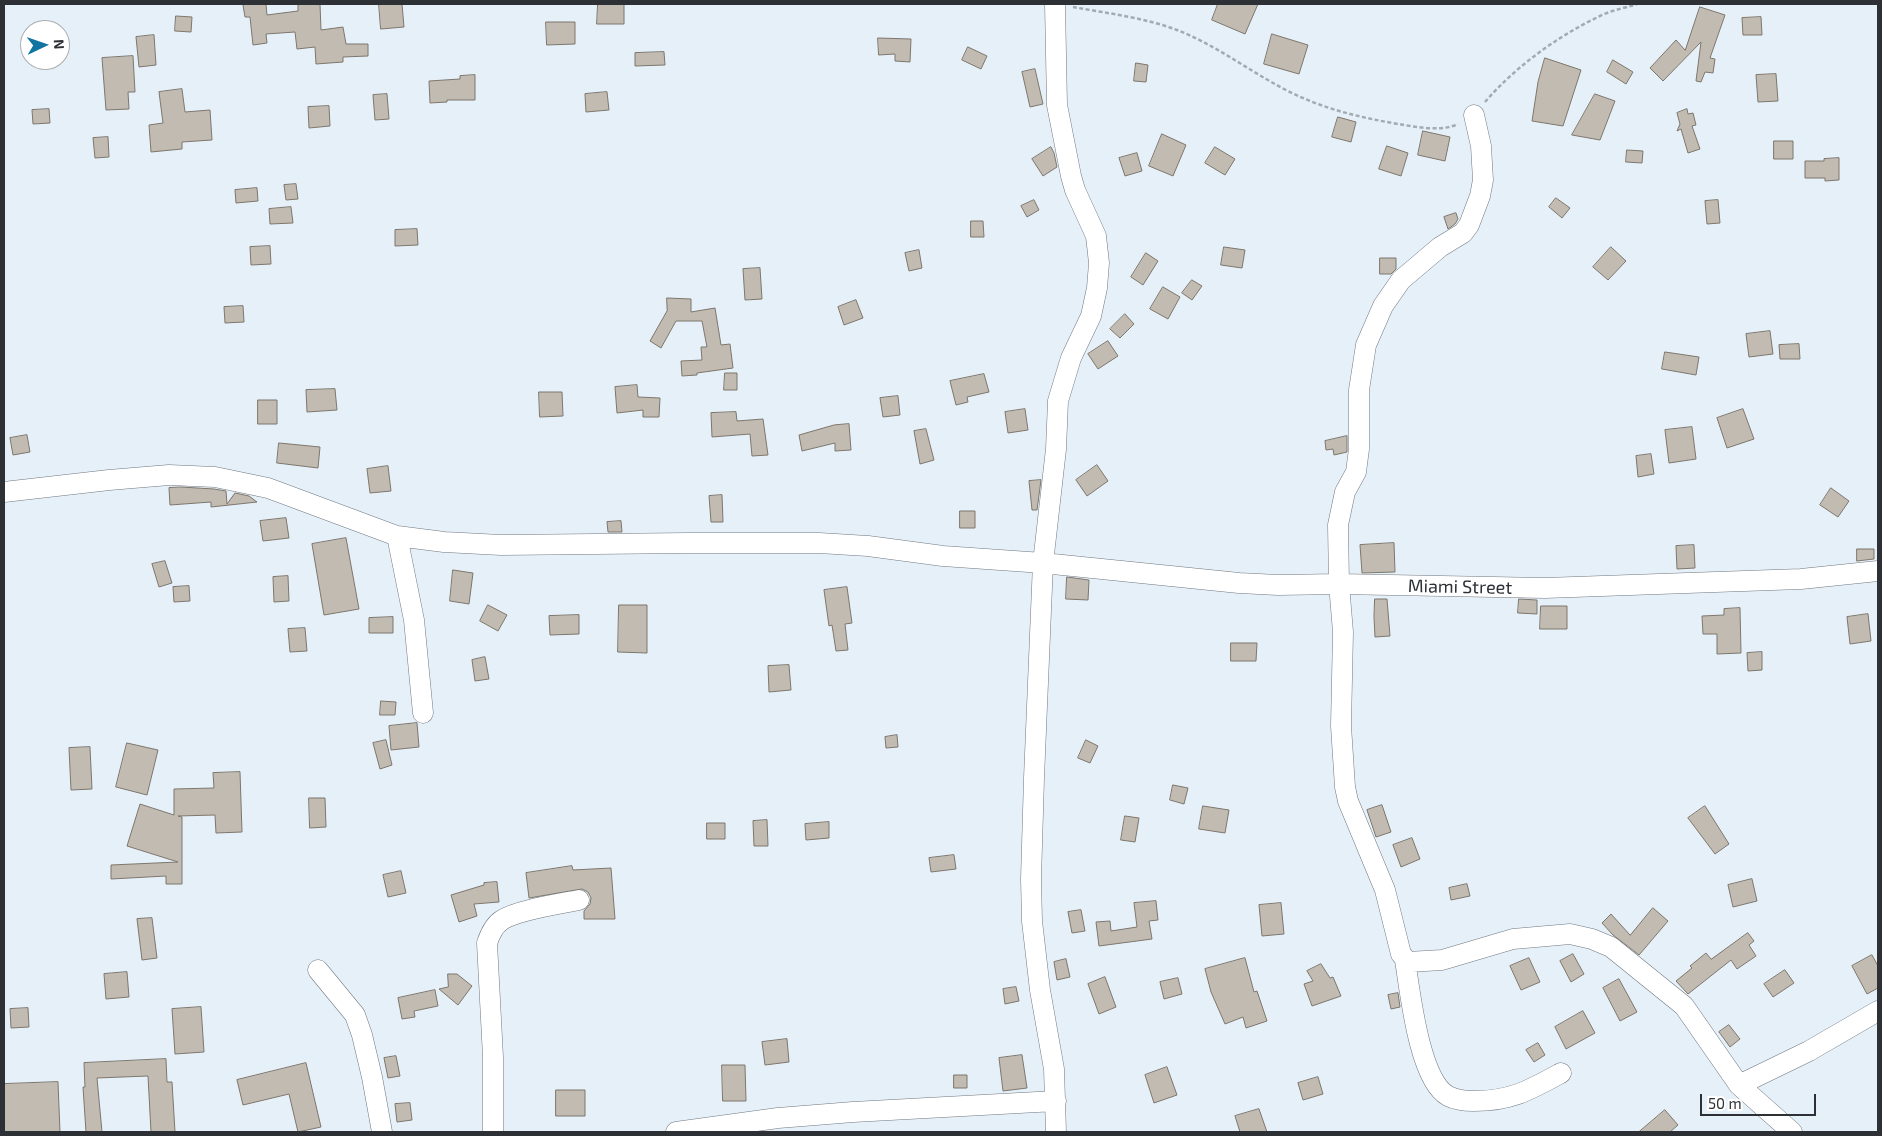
<!DOCTYPE html>
<style>
body{margin:0}
#map{position:relative;width:1882px;height:1136px;overflow:hidden;background:#e6f0f9;font-family:"Exo 2",sans-serif}
canvas{display:block}
.frame{position:absolute;inset:0;border:5px solid #2d3135;pointer-events:none}
.north{position:absolute;left:20px;top:20px;width:50px;height:50px;box-sizing:border-box;background:#fff;border:1px solid #abadae;border-radius:50%;rotate:87deg;font-size:14px;font-weight:700;line-height:20px;text-align:center;color:#2d3135}
.north::after{content:'';display:block;margin:auto;width:18px;height:22px;background:#1175a2;clip-path:polygon(50% 0,100% 100%,50% 72%,0 100%)}
.scale{position:absolute;left:1700px;top:1094px;width:116px;height:22px;box-sizing:border-box;border:2px solid #2d3135;border-top:0;padding-left:6px;font-size:15px;line-height:18px;white-space:nowrap;color:#2d3135;-webkit-text-stroke:4px #fff;paint-order:stroke}
</style>
<div id="map">
<canvas width="1882" height="1136"></canvas>
<div class="frame"></div>
<div class="north">N</div>
<div class="scale">50 m</div>
</div>
<script>
const g = document.querySelector('canvas').getContext('2d');
g.lineJoin = 'round';
function fillPath(path, color) {
  g.fillStyle = color;
  g.fill(path, 'evenodd');
}
function strokePath(path, color, width, dash) {
  g.strokeStyle = color;
  g.lineWidth = width;
  g.lineCap = dash ? 'butt' : 'round';
  g.setLineDash(dash || []);
  g.stroke(path);
}
function label(font, color, halo, rows, align = 'center') {
  g.font = font + ' "Exo 2",sans-serif';
  g.lineWidth = 5;
  g.setLineDash([]);
  g.textBaseline = 'middle';
  g.strokeStyle = halo;
  g.fillStyle = color;
  for (const [text, x, y, turn = 0] of rows) {
    g.save();
    g.translate(x, y);
    g.rotate((+turn || 0) * Math.PI / 180);
    g.textAlign = isNaN(turn) ? turn : align;
    if (halo) g.strokeText(text, 0, 0);
    g.fillText(text, 0, 0);
    g.restore();
  }
}
const building = new Path2D(`
 M266 4 267 15 298 11V4H320L321 30 343 27 346 44H368V56L343 57V62L316 64 315 47 297 49 295 32 266 34 267 43 253 45 250 17H245L243 5Z
 M379 4H402L404 27 381 29Z
 M598 4H624V24H597Z
 M1218 4H1258L1245 34 1212 20Z
 M1700 7 1725 15 1710 58 1715 59 1713 73 1705 72 1701 82 1696 81 1701 42 1663 81 1650 68 1676 40 1685 50Z
 M176 16 192 17 191 32 175 31Z
 M1761 17 1762 35H1743L1742 18Z
 M546 22H575V44L547 45Z
 M1272 34 1308 45 1299 74 1264 64Z
 M154 35 156 65 139 67 136 37Z
 M878 38 911 39 910 62 895 61V54L879 55Z
 M968 47 987 56 981 69 962 60Z
 M664 52 665 65 635 66V53Z
 M133 56 135 92H128L129 109 106 110 102 58Z
 M1545 58 1581 70 1563 126 1532 121 1538 82Z
 M1613 60 1633 72 1626 84 1607 72Z
 M1136 63 1148 65 1146 82 1134 81Z
 M1035 69 1043 104 1030 107 1022 72Z
 M1776 74 1778 101 1758 102 1756 75Z
 M475 75V100H447V102L430 103 429 81 460 79V76Z
 M182 89 185 112 210 110 212 140 182 142V149L151 152 149 125 163 123 159 92Z
 M607 92 609 110 586 112 585 94Z
 M387 94 389 119 375 120 373 95Z
 M1595 94 1615 101 1600 140 1572 135Z
 M329 106 330 126 309 128 308 107Z
 M49 109 50 123 33 124 32 110Z
 M1687 109 1688 114 1693 113 1696 125 1692 126 1700 149 1688 153 1681 129 1677 131 1680 124 1677 113Z
 M1338 117 1356 122 1351 142 1332 137Z
 M1423 131 1450 137 1445 161 1418 155Z
 M1162 134 1186 145 1173 176 1149 166Z
 M108 137 109 157 95 158 93 138Z
 M1774 141H1793V159H1774Z
 M1387 146 1408 153 1401 176 1379 169Z
 M1051 147 1054 153 1057 167 1043 176 1032 159Z
 M1215 147 1235 159 1225 175 1205 163Z
 M1627 150 1643 151 1642 163 1626 162Z
 M1137 153 1142 171 1125 176 1119 158Z
 M1839 158V180L1825 181V178H1805V161H1824V159Z
 M296 184 298 199 286 200 284 185Z
 M257 188 258 201 236 203 235 190Z
 M1556 198 1570 208 1562 218 1549 207Z
 M1034 200 1039 210 1027 217 1021 206Z
 M1718 200 1720 223 1707 224 1705 201Z
 M291 207 293 223 270 224 269 209Z
 M1456 213 1458 219 1455 224 1448 229 1444 217Z
 M971 221H983L984 237H971Z
 M417 229 418 245 395 246V230Z
 M270 246 271 264 251 265 250 247Z
 M1224 247 1245 250 1242 268 1221 265Z
 M1611 247 1626 261 1608 280 1593 267Z
 M919 250 922 268 909 271 905 253Z
 M1146 253 1158 261 1143 285 1131 277Z
 M1380 258H1396V269L1391 274H1380Z
 M760 268 762 299 745 300 743 269Z
 M1192 280 1202 286 1192 300 1182 293Z
 M1163 287 1180 297 1168 319 1150 309Z
 M667 298 691 299V312L715 308 721 345 730 344 733 368 697 373V375L682 376 681 361 702 360 701 347H707L702 321H676L661 348 650 341 667 311Z
 M856 300 863 318 844 325 838 307Z
 M243 306 244 322 225 323 224 307Z
 M1125 314 1134 324 1120 338 1110 329Z
 M1770 331 1773 354 1749 357 1746 334Z
 M1108 341 1118 356 1098 369 1088 354Z
 M1799 344 1800 359H1780L1779 345Z
 M1665 352 1699 357 1696 375 1662 369Z
 M725 373H737V390H724Z
 M984 374 989 392 967 397 968 402 956 405 950 381Z
 M637 385 638 397 660 398 659 417H643V410L617 413 615 387Z
 M335 389 337 410 307 412 306 390Z
 M539 392H562L563 416 540 417Z
 M898 396 900 415 883 417 880 398Z
 M258 400H277V424H258Z
 M1025 409 1028 430 1008 433 1005 412Z
 M1743 409 1754 439 1727 448 1717 418Z
 M736 412 737 421 763 419 768 455 752 456 750 434 712 437 711 413Z
 M849 424 851 450 835 451V443L802 451 799 435 834 425Z
 M1692 427 1696 459 1669 463 1665 430Z
 M926 429 934 460 920 464 914 431Z
 M27 435 30 452 13 455 10 438Z
 M1347 436V452L1334 455 1333 449 1326 450 1325 441Z
 M279 443 320 447 318 468 277 463Z
 M1651 454 1654 474 1638 477 1636 456Z
 M1097 465 1108 481 1087 496 1076 480Z
 M388 466 391 491 370 493 367 469Z
 M1041 480 1037 510H1032L1029 481Z
 M181 487 214 489 226 491 227 504 235 493 249 496 257 502 211 507V502L170 505 169 488Z
 M1831 488 1849 501 1838 517 1820 505Z
 M722 495 723 522H711L709 496Z
 M960 511H975V528H960Z
 M286 518 289 538 263 541 260 521Z
 M621 521 622 532H608L607 522Z
 M346 538 359 609 324 615 312 544Z
 M1394 543 1395 572 1362 573 1360 545Z
 M1694 545 1695 568 1677 569 1676 546Z
 M1857 549H1874V559L1857 561Z
 M165 561 172 583 159 587 152 564Z
 M453 570 473 573 469 604 450 601Z
 M288 576 289 601 274 602 273 577Z
 M1067 577 1089 580 1088 600 1066 599Z
 M189 586 190 601 174 602 173 587Z
 M847 587 852 623 845 624 848 650 836 651 832 625 829 626 824 590Z
 M1375 599H1387L1390 636 1375 637 1374 617Z
 M1519 599 1537 600V614L1518 613Z
 M488 605 507 615 498 631 480 621Z
 M619 605H647V653L618 652Z
 M1541 606H1567V629H1540Z
 M1740 608 1741 653 1717 654V634H1703L1702 616 1724 615V609Z
 M1868 614 1871 641 1850 644 1847 617Z
 M579 615V634L550 635 549 616Z
 M393 617V633H369V618Z
 M305 628 307 651 290 652 288 629Z
 M1231 643H1257L1256 661H1231Z
 M1762 652V670L1748 671 1747 653Z
 M485 657 489 679 475 681 472 660Z
 M789 665 791 690 769 692 768 666Z
 M381 701 396 702 395 715H380Z
 M417 723 419 747 391 750 389 726Z
 M897 735 898 747 886 748 885 737Z
 M386 740 392 765 380 769 373 743Z
 M1086 740 1098 746 1090 763 1078 758Z
 M127 743 158 750 147 795 116 787Z
 M90 747 92 789 71 790 69 748Z
 M240 772 242 832 216 833 215 815 178 816 182 817V884H166V876L111 879V865L178 862 127 846 140 804 174 815V789L214 788 213 773Z
 M1173 785 1188 788 1184 804 1170 800Z
 M309 798H325L326 827 310 828Z
 M1382 805 1391 832 1376 837 1367 810Z
 M1203 806 1229 810 1225 833 1199 829Z
 M1705 806 1729 844 1715 854 1688 818Z
 M1125 816 1139 818 1135 842 1121 840Z
 M767 820 768 846H754L753 821Z
 M829 822V838L806 840 805 824Z
 M707 823H725V839H707Z
 M1412 838 1420 859 1401 867 1393 845Z
 M954 855 956 869 931 872 929 858Z
 M572 866 573 870 611 868 615 919H584V911L590 904 591 898 588 892 582 889 529 898 526 873Z
 M401 871 406 893 388 897 383 875Z
 M1752 879 1757 901 1733 907 1728 885Z
 M497 882 499 902 474 904 477 916 459 922 451 895 484 885V883Z
 M1467 884 1470 896 1451 900 1449 888Z
 M1156 901 1158 920 1149 921 1152 939 1099 946 1096 922 1110 921 1111 931 1137 927 1134 903Z
 M1281 903 1284 934 1262 936 1259 905Z
 M1653 908 1668 921 1639 955 1613 935 1602 923 1611 914 1630 935Z
 M1081 910 1085 931 1072 933 1068 912Z
 M152 918 157 958 142 960 137 919Z
 M1748 933 1754 941 1749 945 1756 956 1737 969 1731 960 1688 994 1676 981 1692 968 1690 966 1706 953 1711 959Z
 M1573 954 1584 974 1571 982 1560 961Z
 M1872 955 1878 966V988L1867 994 1852 966Z
 M1245 958 1254 992 1257 991 1267 1021 1246 1028 1243 1017 1225 1024 1211 992 1205 969Z
 M1529 958 1540 982 1521 990 1510 966Z
 M1066 959 1070 977 1057 980 1054 962Z
 M1321 964 1330 978 1333 977 1341 996 1312 1006 1304 984 1313 981 1307 971Z
 M1785 970 1794 983 1773 997 1764 984Z
 M127 972 129 997 106 999 104 974Z
 M448 974H457L472 986 458 1005 439 989 448 987Z
 M1105 977 1116 1007 1099 1014 1088 984Z
 M1178 978 1182 994 1164 999 1160 982Z
 M1619 979 1637 1012 1620 1021 1603 988Z
 M1016 987 1019 1001 1005 1004 1003 989Z
 M435 990 438 1006 414 1011 415 1017 402 1019 398 998Z
 M1398 993 1400 1007 1391 1009 1388 995Z
 M201 1007 204 1052 175 1054 172 1009Z
 M28 1008 29 1027 11 1028 10 1009Z
 M1583 1011 1595 1033 1566 1049 1555 1027Z
 M1729 1025 1740 1039 1730 1047 1719 1032Z
 M787 1039 789 1062 765 1065 762 1042Z
 M1538 1043 1545 1055 1534 1062 1526 1050Z
 M1022 1055 1027 1088 1003 1091 999 1058Z
 M396 1056 400 1076 388 1078 384 1058Z
 M166 1059 167 1082H172L175 1132H151L148 1076 97 1078 102 1132H86L83 1087H85L84 1063Z
 M306 1063 321 1127 298 1132 289 1094 243 1105 237 1080Z
 M722 1065H745L746 1101H723Z
 M1167 1067 1177 1095 1154 1103 1145 1075Z
 M954 1075H967V1088H954Z
 M1318 1077 1323 1094 1303 1100 1298 1083Z
 M58 1082 60 1132H4V1084Z
 M556 1090H585V1116H556Z
 M410 1103 412 1120 397 1122 395 1104Z
 M1259 1109 1267 1132H1240L1235 1116Z
 M1665 1110 1678 1125 1670 1132H1639Z`);
fillPath(building, '#c2bbb1');
strokePath(building, '#7d766d', 1);
const minor = new Path2D(`
 M1055 4 1057 105 1071 176 1075 190 1096 236 1099 263 1097 288 1091 316 1071 358 1058 401 1056 449 1043 563 1034 778 1031 879 1032 921 1040 990 1054 1069 1056 1132
 M1474 115 1481 146 1483 180 1480 196 1469 225 1463 233 1440 247 1401 280 1383 306 1366 345 1359 390V449L1356 472 1345 492 1338 525 1339 584 1343 632 1341 726 1345 787 1348 801 1385 890 1401 954 1408 962 1442 960 1513 939 1570 934 1592 939 1611 947 1684 1006 1739 1085 1792 1132
 M4 492 109 480 169 475 215 477 268 488 397 536 444 542 501 545 689 543H819L868 546 943 556 1043 563 1239 583 1278 585 1339 584 1545 588 1801 579 1878 571
 M397 536 414 620 423 713
 M1405 960C1410 991 1419 1080 1448 1096 1456 1100 1466 1101 1474 1101 1511 1101 1530 1090 1561 1073
 M318 970 355 1015 362 1035 372 1077 382 1132
 M1739 1085 1809 1051 1878 1011
 M493 1132V1057L487 943C490 934 494 925 502 920 517 910 559 904 579 900
 M676 1132 778 1118 853 1112 1056 1101`);
strokePath(minor, '#707880', 21);
strokePath(new Path2D(`
 M1073 7C1106 13 1146 18 1177 30 1216 45 1249 71 1286 90 1323 109 1358 117 1398 124 1417 127 1441 132 1458 124
 M1485 102C1516 66 1558 36 1600 16 1612 10 1625 8 1637 4`), '#a3abb2', 2.5, [4, 2.5]);
strokePath(minor, '#fff', 20);
label('18px', '#2d3135', '#fff', [
 ["Miami Street",1460,587,1]
]);
</script>
